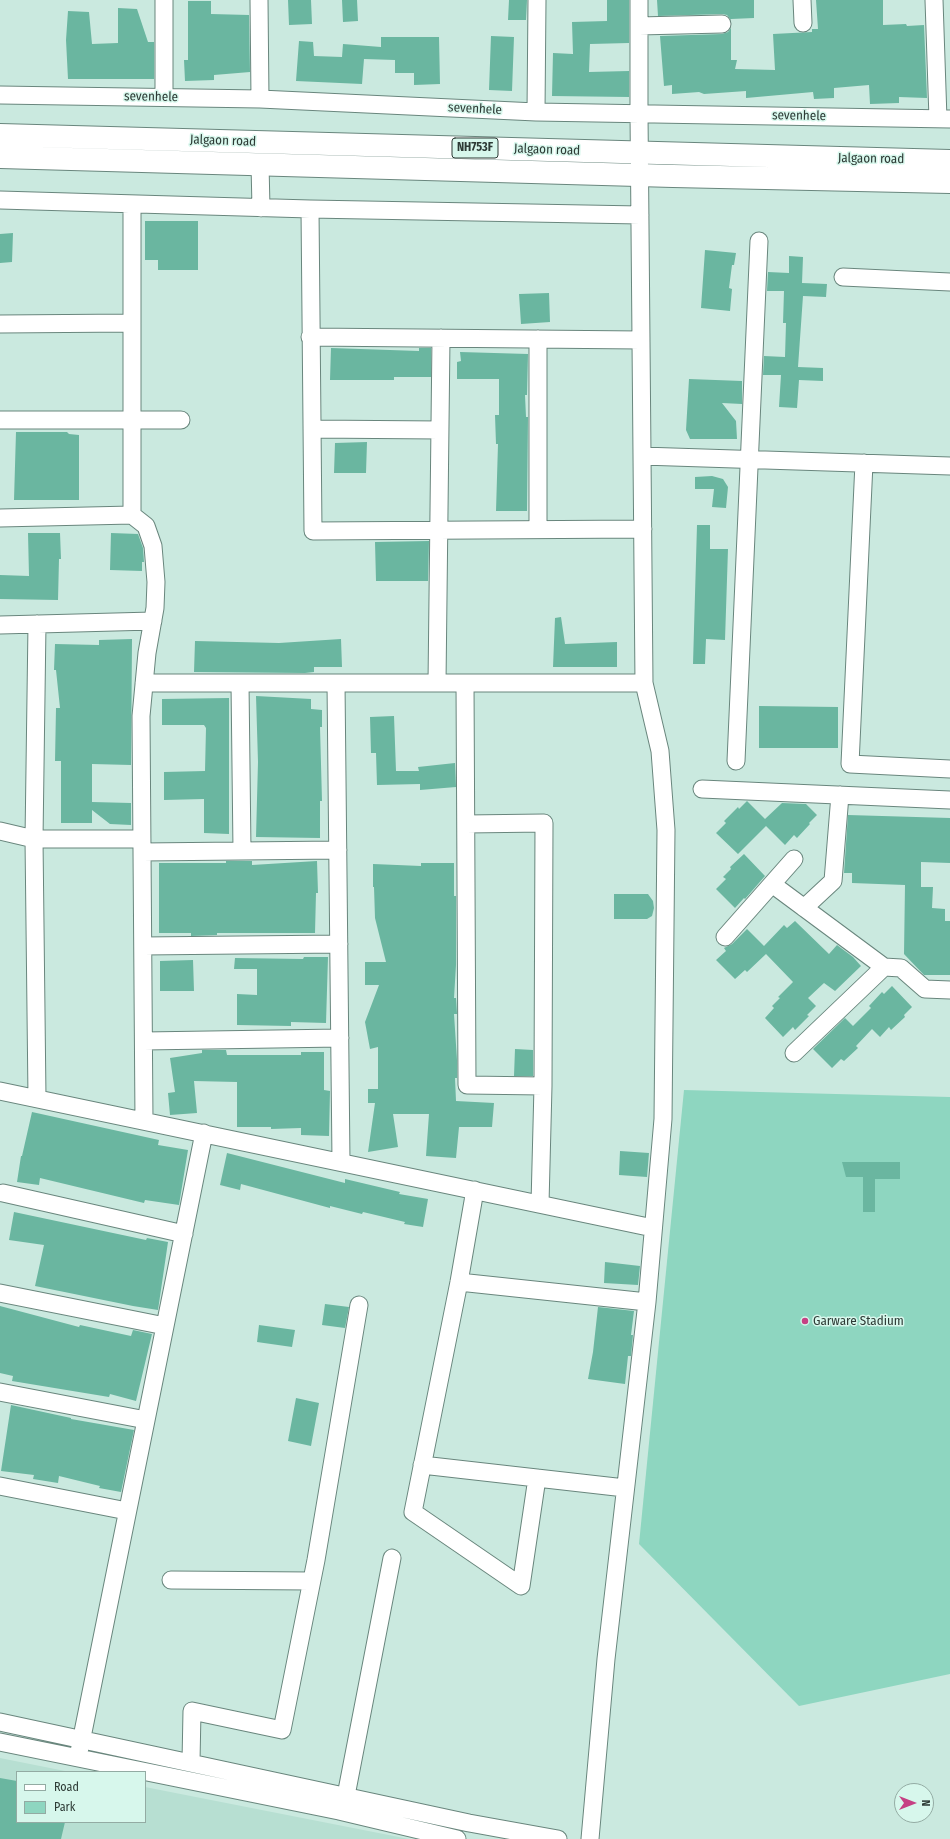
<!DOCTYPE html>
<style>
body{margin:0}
#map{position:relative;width:950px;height:1839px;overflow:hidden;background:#cae9df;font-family:"Fira Sans Condensed",sans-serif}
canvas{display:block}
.legend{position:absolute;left:16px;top:1771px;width:130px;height:52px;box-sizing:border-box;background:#d7f7ec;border:1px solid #93aba3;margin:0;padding:5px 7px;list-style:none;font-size:12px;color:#2d3a35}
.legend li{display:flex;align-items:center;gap:8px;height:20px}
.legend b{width:20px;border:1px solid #93aba3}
.north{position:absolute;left:894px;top:1783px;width:40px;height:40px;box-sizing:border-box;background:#d7f7ec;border:1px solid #93aba3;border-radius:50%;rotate:90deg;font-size:11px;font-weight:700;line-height:16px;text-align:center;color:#2d3a35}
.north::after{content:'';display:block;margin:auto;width:14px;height:18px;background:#c64184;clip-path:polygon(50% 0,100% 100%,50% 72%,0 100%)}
</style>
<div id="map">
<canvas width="950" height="1839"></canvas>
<ul class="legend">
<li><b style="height:5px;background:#fff"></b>Road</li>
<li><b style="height:11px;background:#8ed6c0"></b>Park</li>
</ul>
<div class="north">N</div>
</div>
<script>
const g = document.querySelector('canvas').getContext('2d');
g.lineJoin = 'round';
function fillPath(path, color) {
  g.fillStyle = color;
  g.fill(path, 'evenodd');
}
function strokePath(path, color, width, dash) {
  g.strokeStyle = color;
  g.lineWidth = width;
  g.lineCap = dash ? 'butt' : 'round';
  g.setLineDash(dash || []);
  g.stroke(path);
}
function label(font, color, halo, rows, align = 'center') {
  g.font = font + ' "Fira Sans Condensed",sans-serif';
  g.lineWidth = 3;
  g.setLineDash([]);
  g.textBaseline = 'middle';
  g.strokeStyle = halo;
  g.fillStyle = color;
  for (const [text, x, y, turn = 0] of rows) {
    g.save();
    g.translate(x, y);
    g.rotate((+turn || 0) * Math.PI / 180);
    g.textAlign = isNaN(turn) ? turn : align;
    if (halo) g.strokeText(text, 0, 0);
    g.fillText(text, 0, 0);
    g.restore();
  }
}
fillPath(new Path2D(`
 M0 1758 70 1772H17V1822H145V1787L409 1839H0Z`), '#b7dfd2');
fillPath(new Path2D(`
 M684 1090 950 1097V1674L799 1706 639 1544Z`), '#8ed6c0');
fillPath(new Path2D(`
 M288 0H311L312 24 289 25Z
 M342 0H357L358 21 343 22Z
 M509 0H527L526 20H508Z
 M607 0H629V43L590 44 589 72 629 71V97L552 96 553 53 573 54 572 22 607 21Z
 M657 0H754V18L731 19V20L727 15 722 14 658 16Z
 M816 0H883V25L906 24 907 26 924 25 927 98 899 97V103L870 104 869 85 834 88V98L814 99 813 92 746 98V91L704 94 699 92 672 94V85L664 86 660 36 722 34 728 32 731 28V60H737L735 69 775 70 773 34 812 32V29H818Z
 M188 1H211V14L249 15 250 72 214 75V80L185 81 184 60H188Z
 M118 8 137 9 148 42H154V79H68L66 40 68 11 89 12 92 44 118 43Z
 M491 36 514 37 512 91 489 90Z
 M381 37H439L440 84 414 85V73H395V60L364 59 362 84 296 81 299 41 313 42 314 56 342 57 343 44 381 47Z
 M145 221H198V270H158V260H145Z
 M13 233 12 262 0 263V234Z
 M705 250 736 253 734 265H732L729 288 732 289 730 311 701 308Z
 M789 256 803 257 802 283 827 284 826 297 803 296 798 367 823 368V381L799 380 797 408 779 407 781 375H763L764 356 785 357 786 323H783L784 291H767L768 272 789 273Z
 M549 293 550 322 521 324 519 294Z
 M331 348 419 351V348H431V377H394V380H330Z
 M460 352 528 354 527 395H525L526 417H528L527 511H496L498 444H496L495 415H499V379H457V362L461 361Z
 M689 379 742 381V404L722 403 736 421 737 439H690L686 430Z
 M16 432H67L69 434 79 435V500H14Z
 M367 442 366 473H334L335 443Z
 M712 476 723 479 728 487 726 508 712 507 714 489H695V477Z
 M697 525H710V549H728L725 640 706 639 705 664H693Z
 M28 533H60L61 559H59L58 600 0 599V575L29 576Z
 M111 533 138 534 143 548 144 562H142V571L110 570Z
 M429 541 428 581H376L375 542Z
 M561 617 565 644 617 642V667H553L555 618Z
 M132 639 131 765 92 764V802L131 803V825L110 824 92 810V823H61V761H55L56 708H60L56 670H54L55 644 99 645V640Z
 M341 639 342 667H314V672L305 673 194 672 195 641 279 643Z
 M256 696 311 699V709L322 710V727H320L322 801H320V838L256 837 258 762Z
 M229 698V834L204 833V799L164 800V772L205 771 206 728 204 725H162V699Z
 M759 706 838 707V748H759Z
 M394 716 396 771H419L418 767 455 763 456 787 420 790V784L377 785 376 753H371L370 717Z
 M747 801 765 819 782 803 806 804 817 815 809 823 810 824 797 838 794 835 785 845 766 826 738 854 716 833 726 823 724 821 738 807 739 809Z
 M848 815 950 818V863L921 862V887H933L932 908 945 909V921H950V975H924L904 954 905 885 852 883V873H844Z
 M744 854 765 876 745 899 744 898 735 908 716 889 726 879 723 877 731 869 730 867Z
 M226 861H252V865L317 861 318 893H316L315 933H217V935L191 936V933H159V863H226Z
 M421 863H454V896H456V965L454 998H456L457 1014H454L457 1060V1078H455L456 1101 494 1103 492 1127H459L456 1158 426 1156 429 1114H393L398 1147 368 1152 375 1103H368V1089H378V1047L370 1049 365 1022 379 985H365V962H386L375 918 374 887H373V864L421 866Z
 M614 894H648L653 901 654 908 652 916 647 919H614Z
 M795 921 829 954 837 945 853 957 861 966 835 991 824 983 808 998 816 1006 807 1015 809 1016 795 1030 793 1027 783 1037 765 1018 774 1008 772 1006 780 998 778 997 793 982 766 954 747 972 745 970 735 979 716 960 726 951 724 948 732 944 747 929 764 946 784 925 787 928Z
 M304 957H328L326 1023 291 1022V1026L237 1025V994L257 995V969H234L235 958 303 959Z
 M193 960 194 991H160V961Z
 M892 986 912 1007 904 1015 905 1017 891 1030 889 1027 880 1037 872 1029 856 1046 858 1048 844 1061 841 1059 832 1068 813 1049 845 1018 853 1026 871 1008 869 1006 882 992 884 994Z
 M515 1049 533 1050V1076H514Z
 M202 1050H226L227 1055H301V1052H324V1090L330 1091 329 1136 301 1135V1128L271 1129V1127H237V1082L194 1081 197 1113 170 1115 168 1093 175 1092 170 1058 202 1053Z
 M32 1112 159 1140 158 1145 188 1150 179 1205 145 1200 144 1203 40 1178 39 1185 17 1182 21 1156H22Z
 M620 1151 649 1153 647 1177 619 1175Z
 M227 1153 345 1183V1179L400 1192 399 1194 428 1199 423 1227 404 1224 405 1222 363 1212 362 1214 330 1206V1208L241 1184 240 1190 220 1185Z
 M842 1162H900V1179H875V1212H863V1177H846Z
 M14 1212 146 1240 147 1238 168 1242 158 1310 133 1306 35 1286 44 1245 9 1240Z
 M605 1262 640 1266 638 1285 604 1283Z
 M325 1304 349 1307 345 1328 322 1325Z
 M0 1306 79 1327 80 1325 131 1336 133 1330 152 1334 136 1401 110 1394 109 1397 12 1381 13 1376 0 1373Z
 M598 1307 634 1311 631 1335H633L631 1356H628L625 1384 588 1379 593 1352Z
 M259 1325 295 1330 292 1347 257 1342Z
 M296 1398 319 1403 311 1446 288 1441Z
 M11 1405 71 1418V1419L134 1430 121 1492 99 1488 100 1486 59 1476 58 1483 33 1479 34 1475 1 1471Z
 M0 1778 17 1781V1822H65L61 1839H0Z`), '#6ab6a0');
const minor = new Path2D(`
 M259 0 260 99
 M802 0 803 23
 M934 0 938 119
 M639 26 722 24
 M0 95 260 99 536 112 950 119
 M164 97V0
 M536 112 537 0
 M260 164 261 208
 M0 200 310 209 640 215
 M132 204V515L146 526 153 546 156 582 155 608 147 653 141 716 144 1121
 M310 209 313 531 643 529
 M843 277 950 282
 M0 324 132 323
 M310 337 641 340
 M0 420H181
 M312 429 440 430
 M642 456 950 466
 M864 463 850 764 950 769
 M0 518 132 515
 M538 529V339
 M37 624 34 839 37 1098
 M0 625 153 621
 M144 683H644
 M240 683 242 851
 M336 683 341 1162
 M437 683 441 338
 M465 683 467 1085 543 1086
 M736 761 759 241
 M702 789 950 800
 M466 824 544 823 543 1086 540 1204
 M0 831 34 839H142
 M142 852 338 850
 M772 884 884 967 901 968 925 989 950 990
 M804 908 833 881 840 795
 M725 937 794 859
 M143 946 339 944
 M144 1041 340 1038
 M794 1053 884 967
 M0 1091 653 1228
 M475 1190 459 1282 413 1512 521 1586 537 1478
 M3 1193 184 1234
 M459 1282 647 1302
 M0 1293 165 1326
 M0 1392 146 1420
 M422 1465 625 1488
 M0 1486 127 1511
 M171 1580 311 1581
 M0 1722 469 1823 558 1839
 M0 1742 339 1811 457 1839
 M78 1757 204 1133
 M191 1762 192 1711 282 1730 316 1560 359 1305
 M344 1806 392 1558
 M590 1839 606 1659 647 1302 663 1119 666 830 660 751 644 683 639 113V0`);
const highway = new Path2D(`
 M0 135 950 161
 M0 157 673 176 950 182`);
strokePath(minor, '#69867d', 19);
strokePath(highway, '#69867d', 24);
strokePath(minor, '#fff', 17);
strokePath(highway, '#fff', 22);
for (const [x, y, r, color] of [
 [805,1321,4,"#c64184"]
]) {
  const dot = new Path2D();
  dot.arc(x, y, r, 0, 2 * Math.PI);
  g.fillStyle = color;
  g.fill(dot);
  strokePath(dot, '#d7f7ec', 1.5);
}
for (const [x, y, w] of [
 [475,148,46]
]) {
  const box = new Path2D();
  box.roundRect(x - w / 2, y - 10, w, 20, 3);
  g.fillStyle = '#d7f7ec';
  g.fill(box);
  strokePath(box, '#2d3a35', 1);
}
label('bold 12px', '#2d3a35', null, [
 ["NH753F",475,148]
]);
label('13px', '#2d3a35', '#d7f7ec', [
 ["sevenhele",151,97,1],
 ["sevenhele",475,109,3],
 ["sevenhele",799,116,1],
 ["Jalgaon road",223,141,2],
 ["Jalgaon road",547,150,2],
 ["Jalgaon road",871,159,1]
]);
label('13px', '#2d3a35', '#d7f7ec', [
 ["Garware Stadium",813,1321]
], 'left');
</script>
